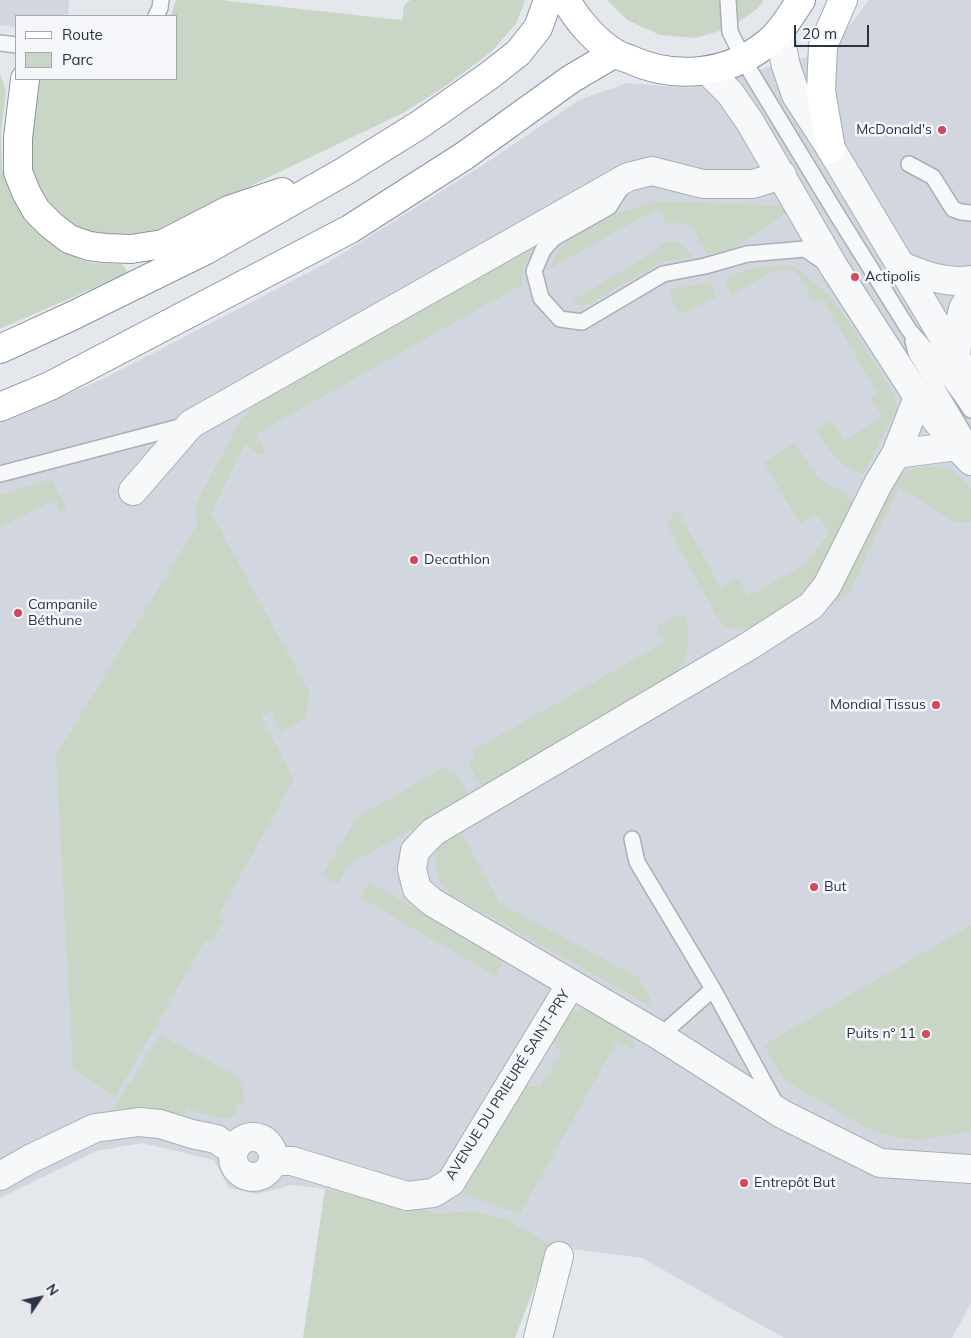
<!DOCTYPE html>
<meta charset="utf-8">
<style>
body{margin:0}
#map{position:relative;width:971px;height:1338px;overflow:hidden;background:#e4e7ec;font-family:Mulish,sans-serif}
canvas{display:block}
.legend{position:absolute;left:15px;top:15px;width:162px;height:65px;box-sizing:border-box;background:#f4f6f9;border:1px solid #a4a8b1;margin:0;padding:6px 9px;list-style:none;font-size:15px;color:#2b3445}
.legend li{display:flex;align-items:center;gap:10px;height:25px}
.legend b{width:25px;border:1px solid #a4a8b1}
.north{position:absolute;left:15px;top:1273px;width:50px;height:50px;-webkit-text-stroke:4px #f4f6f9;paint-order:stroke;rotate:56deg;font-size:14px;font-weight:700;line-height:20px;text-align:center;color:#2b3445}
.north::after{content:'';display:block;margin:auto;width:18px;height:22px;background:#2b3445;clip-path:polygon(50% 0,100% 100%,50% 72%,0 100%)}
.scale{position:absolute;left:794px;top:25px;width:75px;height:22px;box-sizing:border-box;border:2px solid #2b3445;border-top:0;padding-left:6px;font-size:15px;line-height:18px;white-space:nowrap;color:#2b3445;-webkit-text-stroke:4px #f4f6f9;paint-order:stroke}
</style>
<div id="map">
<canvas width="971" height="1338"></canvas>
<ul class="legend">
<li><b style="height:6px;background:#fff"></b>Route</li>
<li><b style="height:14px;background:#c9d6c5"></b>Parc</li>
</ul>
<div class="north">N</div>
<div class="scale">20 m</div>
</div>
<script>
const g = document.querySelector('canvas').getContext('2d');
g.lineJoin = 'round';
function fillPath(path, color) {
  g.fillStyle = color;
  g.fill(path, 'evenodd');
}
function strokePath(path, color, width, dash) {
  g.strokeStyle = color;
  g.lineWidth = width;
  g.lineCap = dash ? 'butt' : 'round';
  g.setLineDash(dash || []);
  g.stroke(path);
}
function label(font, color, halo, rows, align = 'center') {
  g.font = font + ' Mulish,sans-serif';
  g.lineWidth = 5;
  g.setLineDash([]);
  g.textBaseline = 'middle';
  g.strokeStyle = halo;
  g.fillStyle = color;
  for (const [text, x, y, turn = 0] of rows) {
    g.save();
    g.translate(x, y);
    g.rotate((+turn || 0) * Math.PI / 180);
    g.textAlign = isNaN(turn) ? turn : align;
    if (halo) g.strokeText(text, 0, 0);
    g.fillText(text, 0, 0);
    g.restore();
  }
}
fillPath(new Path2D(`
 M0 0H69L68 16H16V27L0 25Z
 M869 0H971V1303L952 1338H784L642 1258 571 1249 551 1244 506 1219 472 1211 437 1213 325 1189 291 1185 257 1194 229 1188 214 1160 142 1143 96 1151 0 1198V423L103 379 329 262 483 165 579 100 627 83 690 88 830 51Z`), '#d2d6de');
fillPath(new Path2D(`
 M176 0H226L227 1 402 20 404 5 410 0H525L516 24 491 52 447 85 403 113 273 175 152 234 90 237 63 221 40 195 28 166 35 82 38 79H176V16H171Z
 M607 0H764L758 8 730 28 695 38 660 35 627 20Z
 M0 73 6 92 1 131 2 168 10 190 18 207 34 226 63 250 81 260 92 263 122 264 128 273 0 329Z
 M657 201 786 206 790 210 734 248 707 254 692 227 683 223H664L665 219 658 208 549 269 556 254 565 243 613 215Z
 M661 242H680L693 257 662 262 589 304 581 306 572 301 660 248Z
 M535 245 524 265 521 285 256 434 265 451 258 455 245 444 211 513 310 693 305 718 281 732 271 711 261 717 294 779 218 916 224 920 211 942 206 939 115 1097 73 1068 56 755 198 524 195 505 242 418 262 399Z
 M783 265 795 267 802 272 828 295 840 309 889 386 897 403 896 411 863 474C838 466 830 452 817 430L832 421 844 441 882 417 871 398 878 394 822 298 815 303 798 275 792 270 772 271 732 295 725 282 727 277 753 268Z
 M710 282 717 297 680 314 668 292 673 289Z
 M795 443C801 452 813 473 820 479 833 490 851 489 854 509L825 565 800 596 755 627 737 629 724 626 719 620 675 540 668 524 672 515 677 510 721 588 738 578 748 596 806 564 829 533 817 514 800 524 764 462Z
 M935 466 951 470 965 481 971 489V521L968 523 953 521 899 487 850 591 837 603 831 595 899 474 920 467Z
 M51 479 68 510 61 513 54 500 0 527V495Z
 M679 615H683C690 624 689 652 684 662 683 665 679 668 676 671L483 790 468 763 476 757 472 751 665 642 656 627Z
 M445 767 449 773 454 769 470 797 348 865 338 884 322 875 357 817Z
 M459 828 500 904 638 977 651 999 648 1005 452 895C449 892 444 888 442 884 433 870 433 847 445 836 448 833 455 830 459 828Z
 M369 882 504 959 496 976 361 898Z
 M971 925V1131L917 1140 889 1136 867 1128 784 1080 764 1045Z
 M589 1007 632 1032 636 1051 617 1041 520 1214 463 1194 526 1085 540 1087 562 1053 549 1039 564 1014Z
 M160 1035 239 1077 246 1105H235L236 1114 228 1118 215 1117 187 1108 184 1116 152 1110H128L112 1112Z
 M325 1189 437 1213 472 1211 506 1219 551 1244 515 1338H303Z`), '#c9d6c5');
const service = new Path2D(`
 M728 0 730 32 750 71 833 208 909 330 933 357 963 398 971 410
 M156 16 160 8 161 0
 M0 43 16 45
 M909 164 933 177 953 209 961 212 971 213
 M623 185 609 207 554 238 543 250 534 271 541 298 560 319 582 322 663 274 705 266 747 254 805 249 827 264
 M913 341 916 353 971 445
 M0 474 187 425
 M632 839 637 862 713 989 660 1036
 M713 989 777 1106`);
const minor = new Path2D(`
 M902 266C923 275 947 284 971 280
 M956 358 958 331 963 309 971 295
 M918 397 896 454 878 484 827 586 811 606 749 646 433 832 415 851 412 869 417 889 432 902 660 1036 782 1114 880 1163 971 1169
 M896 454 957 446
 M133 491 191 424 628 177 652 171 703 184H753L782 175
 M233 1157a20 20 0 1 1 40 0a20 20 0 1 1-40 0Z
 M273 1161H292L407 1196 433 1193 451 1182 571 984
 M0 1176 30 1159 95 1128 139 1122 160 1124 192 1134 216 1139 234 1151
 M538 1338 559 1256`);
const tertiary = new Path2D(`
 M779 32 786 66 796 95 831 149 971 383
 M708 71 730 93 750 122 834 267 918 397 957 446 971 461`);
const primary = new Path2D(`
 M831 149 821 91 823 46 843 0`);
const trunk = new Path2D(`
 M566 0C577 20 595 41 615 53 619 56 624 57 629 59 674 80 726 75 765 45 781 33 790 16 801 0
 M25 79 18 138V172L26 192 36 210 51 225 69 239 89 246 105 248 131 249 163 244 229 210 282 192
 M0 349 72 316 206 250 345 171 419 125 490 75 518 53 538 28 548 0
 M0 407 50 386 350 229 464 156 571 79 615 53`);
strokePath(service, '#a9aeb7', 18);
strokePath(minor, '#a9aeb7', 30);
strokePath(tertiary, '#a9aeb7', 30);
strokePath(primary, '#a3abb8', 30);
strokePath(trunk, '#8b94a3', 30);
strokePath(service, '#f7f8fa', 15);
strokePath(minor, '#f7f8fa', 28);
strokePath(tertiary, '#f7f8fa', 28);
strokePath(primary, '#fff', 28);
strokePath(trunk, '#fff', 28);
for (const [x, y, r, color] of [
 [942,130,5,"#d1495b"],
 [855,277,5,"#d1495b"],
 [414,560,5,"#d1495b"],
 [18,613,5,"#d1495b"],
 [936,705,5,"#d1495b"],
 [814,887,5,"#d1495b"],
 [926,1034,5,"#d1495b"],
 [744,1183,5,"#d1495b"]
]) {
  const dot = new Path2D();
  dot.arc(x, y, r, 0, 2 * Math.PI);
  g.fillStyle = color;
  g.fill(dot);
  strokePath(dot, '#f4f6f9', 2);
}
label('14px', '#2b3445', '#f4f6f9', [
 ["McDonald's",932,130,"right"],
 ["Actipolis",865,277],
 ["Decathlon",424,560],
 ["Campanile",28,605],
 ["Béthune",28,621],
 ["Mondial Tissus",926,705,"right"],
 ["But",824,887],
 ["Puits n° 11",916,1034,"right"],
 ["Entrepôt But",754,1183]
], 'left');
label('14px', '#2b3445', '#f4f6f9', [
 ["AVENUE DU PRIEURÉ SAINT-PRY",508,1085,-58]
]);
</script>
